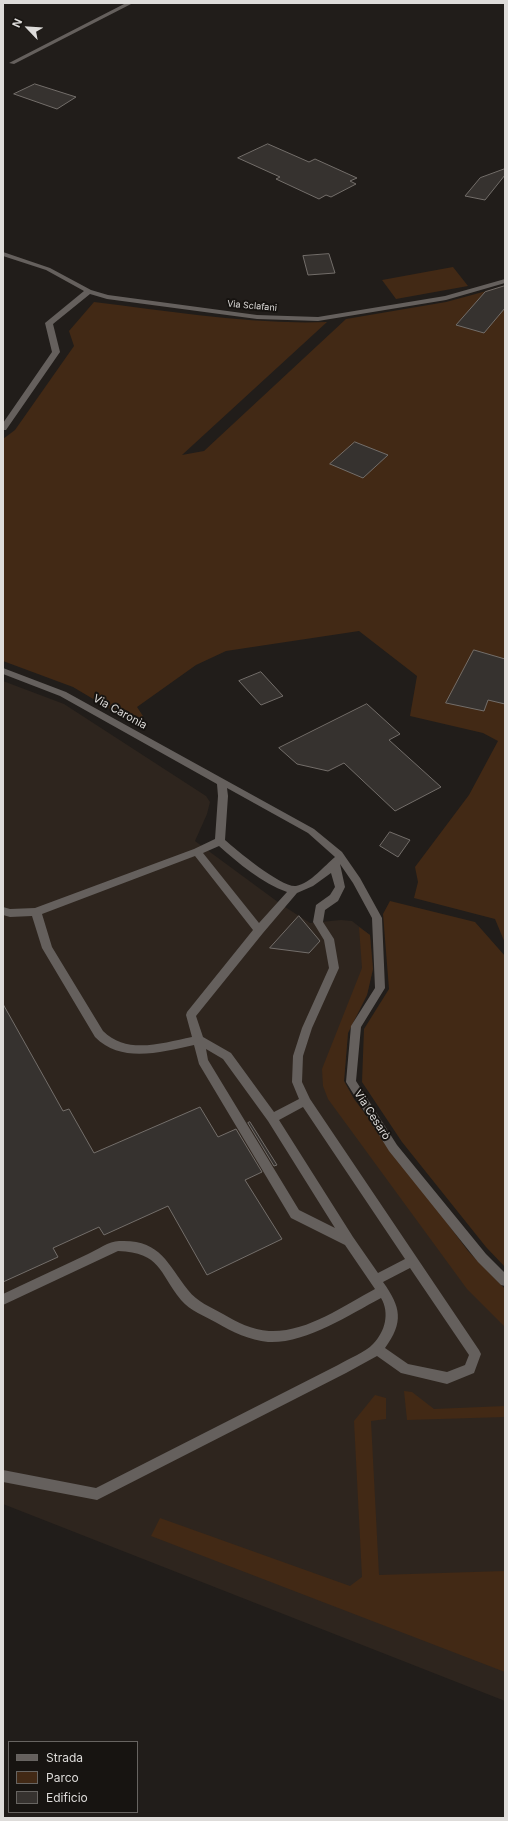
<!DOCTYPE html>
<meta charset="utf-8">
<style>
body{margin:0}
#map{position:relative;width:508px;height:1821px;overflow:hidden;background:#211d1a;font-family:Inter,sans-serif}
canvas{display:block}
.frame{position:absolute;inset:0;border:4px solid #dedcda;pointer-events:none}
.legend{position:absolute;left:8px;top:1741px;width:130px;height:72px;box-sizing:border-box;background:#171411;border:1px solid #676461;margin:0;padding:5px 7px;list-style:none;font-size:12px;color:#dedcda}
.legend li{display:flex;align-items:center;gap:8px;height:20px}
.legend b{width:20px;border:1px solid #676461}
.north{position:absolute;left:8px;top:8px;width:40px;height:40px;-webkit-text-stroke:3px #171411;paint-order:stroke;rotate:295deg;font-size:11px;font-weight:700;line-height:16px;text-align:center;color:#dedcda}
.north::after{content:'';display:block;margin:auto;width:14px;height:18px;background:#dedcda;clip-path:polygon(50% 0,100% 100%,50% 72%,0 100%)}
</style>
<div id="map">
<canvas width="508" height="1821"></canvas>
<div class="frame"></div>
<ul class="legend">
<li><b style="height:5px;background:#65605d"></b>Strada</li>
<li><b style="height:11px;background:#422915"></b>Parco</li>
<li><b style="height:11px;background:#36322f"></b>Edificio</li>
</ul>
<div class="north">N</div>
</div>
<script>
const g = document.querySelector('canvas').getContext('2d');
g.lineJoin = 'round';
function fillPath(path, color) {
  g.fillStyle = color;
  g.fill(path, 'evenodd');
}
function strokePath(path, color, width, dash) {
  g.strokeStyle = color;
  g.lineWidth = width;
  g.lineCap = dash ? 'butt' : 'round';
  g.setLineDash(dash || []);
  g.stroke(path);
}
function label(font, color, halo, rows, align = 'center') {
  g.font = font + ' Inter,sans-serif';
  g.lineWidth = 4;
  g.setLineDash([]);
  g.textBaseline = 'middle';
  g.strokeStyle = halo;
  g.fillStyle = color;
  for (const [text, x, y, turn = 0] of rows) {
    g.save();
    g.translate(x, y);
    g.rotate((+turn || 0) * Math.PI / 180);
    g.textAlign = isNaN(turn) ? turn : align;
    if (halo) g.strokeText(text, 0, 0);
    g.fillText(text, 0, 0);
    g.restore();
  }
}
fillPath(new Path2D(`
 M3 681 64 704 206 796 210 802 207 814 195 841 282 905 310 923 341 920 352 921 370 935 373 969 367 995 348 1033 344 1081 354 1099 468 1251 505 1289V1701L3 1504Z`), '#2e251e');
fillPath(new Path2D(`
 M453 267 468 286 396 299 382 280Z
 M505 286V943L495 919 414 898 418 882 415 867 469 795 498 741 483 733 410 716 417 676 359 631 226 651 196 665 137 707 143 716 132 722 73 687 3 661V439L15 430 74 346 69 331 94 302C171 311 249 325 327 322L182 455 204 451 346 319 446 302Z
 M390 901 475 922 505 956V1267L486 1247 402 1142 362 1082 364 1029 389 989 383 914Z
 M359 927 370 935 373 969 367 995 348 1033 344 1081 354 1099 468 1251 505 1289V1327L467 1289 328 1099 323 1086 322 1069 362 968Z
 M404 1391 412 1392 434 1409 505 1406V1417L407 1420Z
 M375 1395 386 1398V1419L371 1421 379 1575 505 1571V1672L151 1536 160 1518 350 1586 362 1577 354 1421Z`), '#422915');
const building = new Path2D(`
 M35 84 76 97 57 109 14 94Z
 M268 144 309 162 315 159 357 178 350 181 356 184 331 197 326 195 319 199 276 179 280 177 238 158Z
 M505 169V175L485 200 465 196 480 178Z
 M329 254 335 273 308 275 303 256Z
 M505 286V308L484 333 456 325 485 292Z
 M355 442 388 455 363 478 330 464Z
 M474 650 505 659V704L488 700 484 711 446 703Z
 M261 672 283 696 261 705 239 681Z
 M367 704 400 734 389 740 441 787 395 811 344 763 328 771 297 764 279 748Z
 M390 832 410 840 398 857 380 846Z
 M299 916 320 941 309 953 270 948Z
 M3 1004 63 1111 69 1109 94 1153 200 1107 218 1137 236 1129 262 1172 245 1180 282 1239 207 1275 168 1206 104 1235 99 1227 53 1248 58 1257 3 1282Z
 M250 1122 277 1165 274 1166 248 1123Z`);
fillPath(building, '#36322f');
strokePath(building, '#736e6a', 1);
fillPath(new Path2D(`
 M126 3H133L14 64 9 63Z
 M3 252 50 268 91 290 108 295 257 315 318 317 445 296 505 279V283L446 300 318 321 257 319 107 299 90 294 53 324 60 352 6 430H3V423L52 352 45 323 84 291 46 270 3 256Z
 M3 668 66 692 314 829 342 852 360 878 382 918 385 988 361 1027 356 1081 397 1145 486 1254 505 1273V1286L501 1285 478 1262 389 1151 346 1082 351 1026 375 988 372 918 353 883 340 864 345 887 338 901 325 910 323 922 334 939 339 968 312 1028 303 1056 302 1082 310 1099 479 1350 481 1354 474 1373 447 1384 401 1373 377 1356 346 1373 97 1500 3 1482V1470L96 1488 338 1365C348 1359 366 1352 373 1344 385 1332 390 1313 381 1298 349 1315 305 1344 268 1342 250 1340 232 1332 217 1323 205 1316 190 1311 181 1300 158 1271 161 1253 118 1251L3 1305V1294C31 1281 60 1267 88 1254 97 1250 109 1241 119 1241 160 1239 167 1263 188 1290 197 1302 211 1307 223 1314 237 1322 252 1330 269 1331 306 1333 343 1306 375 1289L345 1245 291 1218 199 1064 194 1045C161 1052 122 1064 95 1037L42 948 32 916 10 917 3 915V907L10 909 35 908 194 849 215 839 218 796 217 784 60 696 3 674ZM227 788 308 833 335 857C324 866 311 883 296 886 282 888 236 850 225 840L228 796ZM219 846C238 863 262 883 287 892L259 923 203 853ZM195 856 253 930 187 1012 186 1015 192 1037C162 1043 127 1055 103 1031L52 947 42 914ZM331 873 335 887 330 895 316 905 313 922 324 940 329 968 302 1028 293 1056 292 1082 299 1099 274 1112 231 1053 203 1037 196 1016 263 933 297 893 313 886ZM206 1049 223 1059 268 1121 335 1228 299 1210 208 1060ZM303 1107 405 1259 378 1273 353 1237 279 1120ZM410 1268 469 1355 465 1365 447 1372 408 1364 385 1348C404 1322 401 1307 383 1282Z`), '#65605d');
label('9px', '#dedcda', '#171411', [
 ["Via Sclafani",252,306,5]
]);
label('11px', '#dedcda', '#171411', [
 ["Via Caronia",120,712,29],
 ["Via Cesarò",372,1115,57]
]);
</script>
